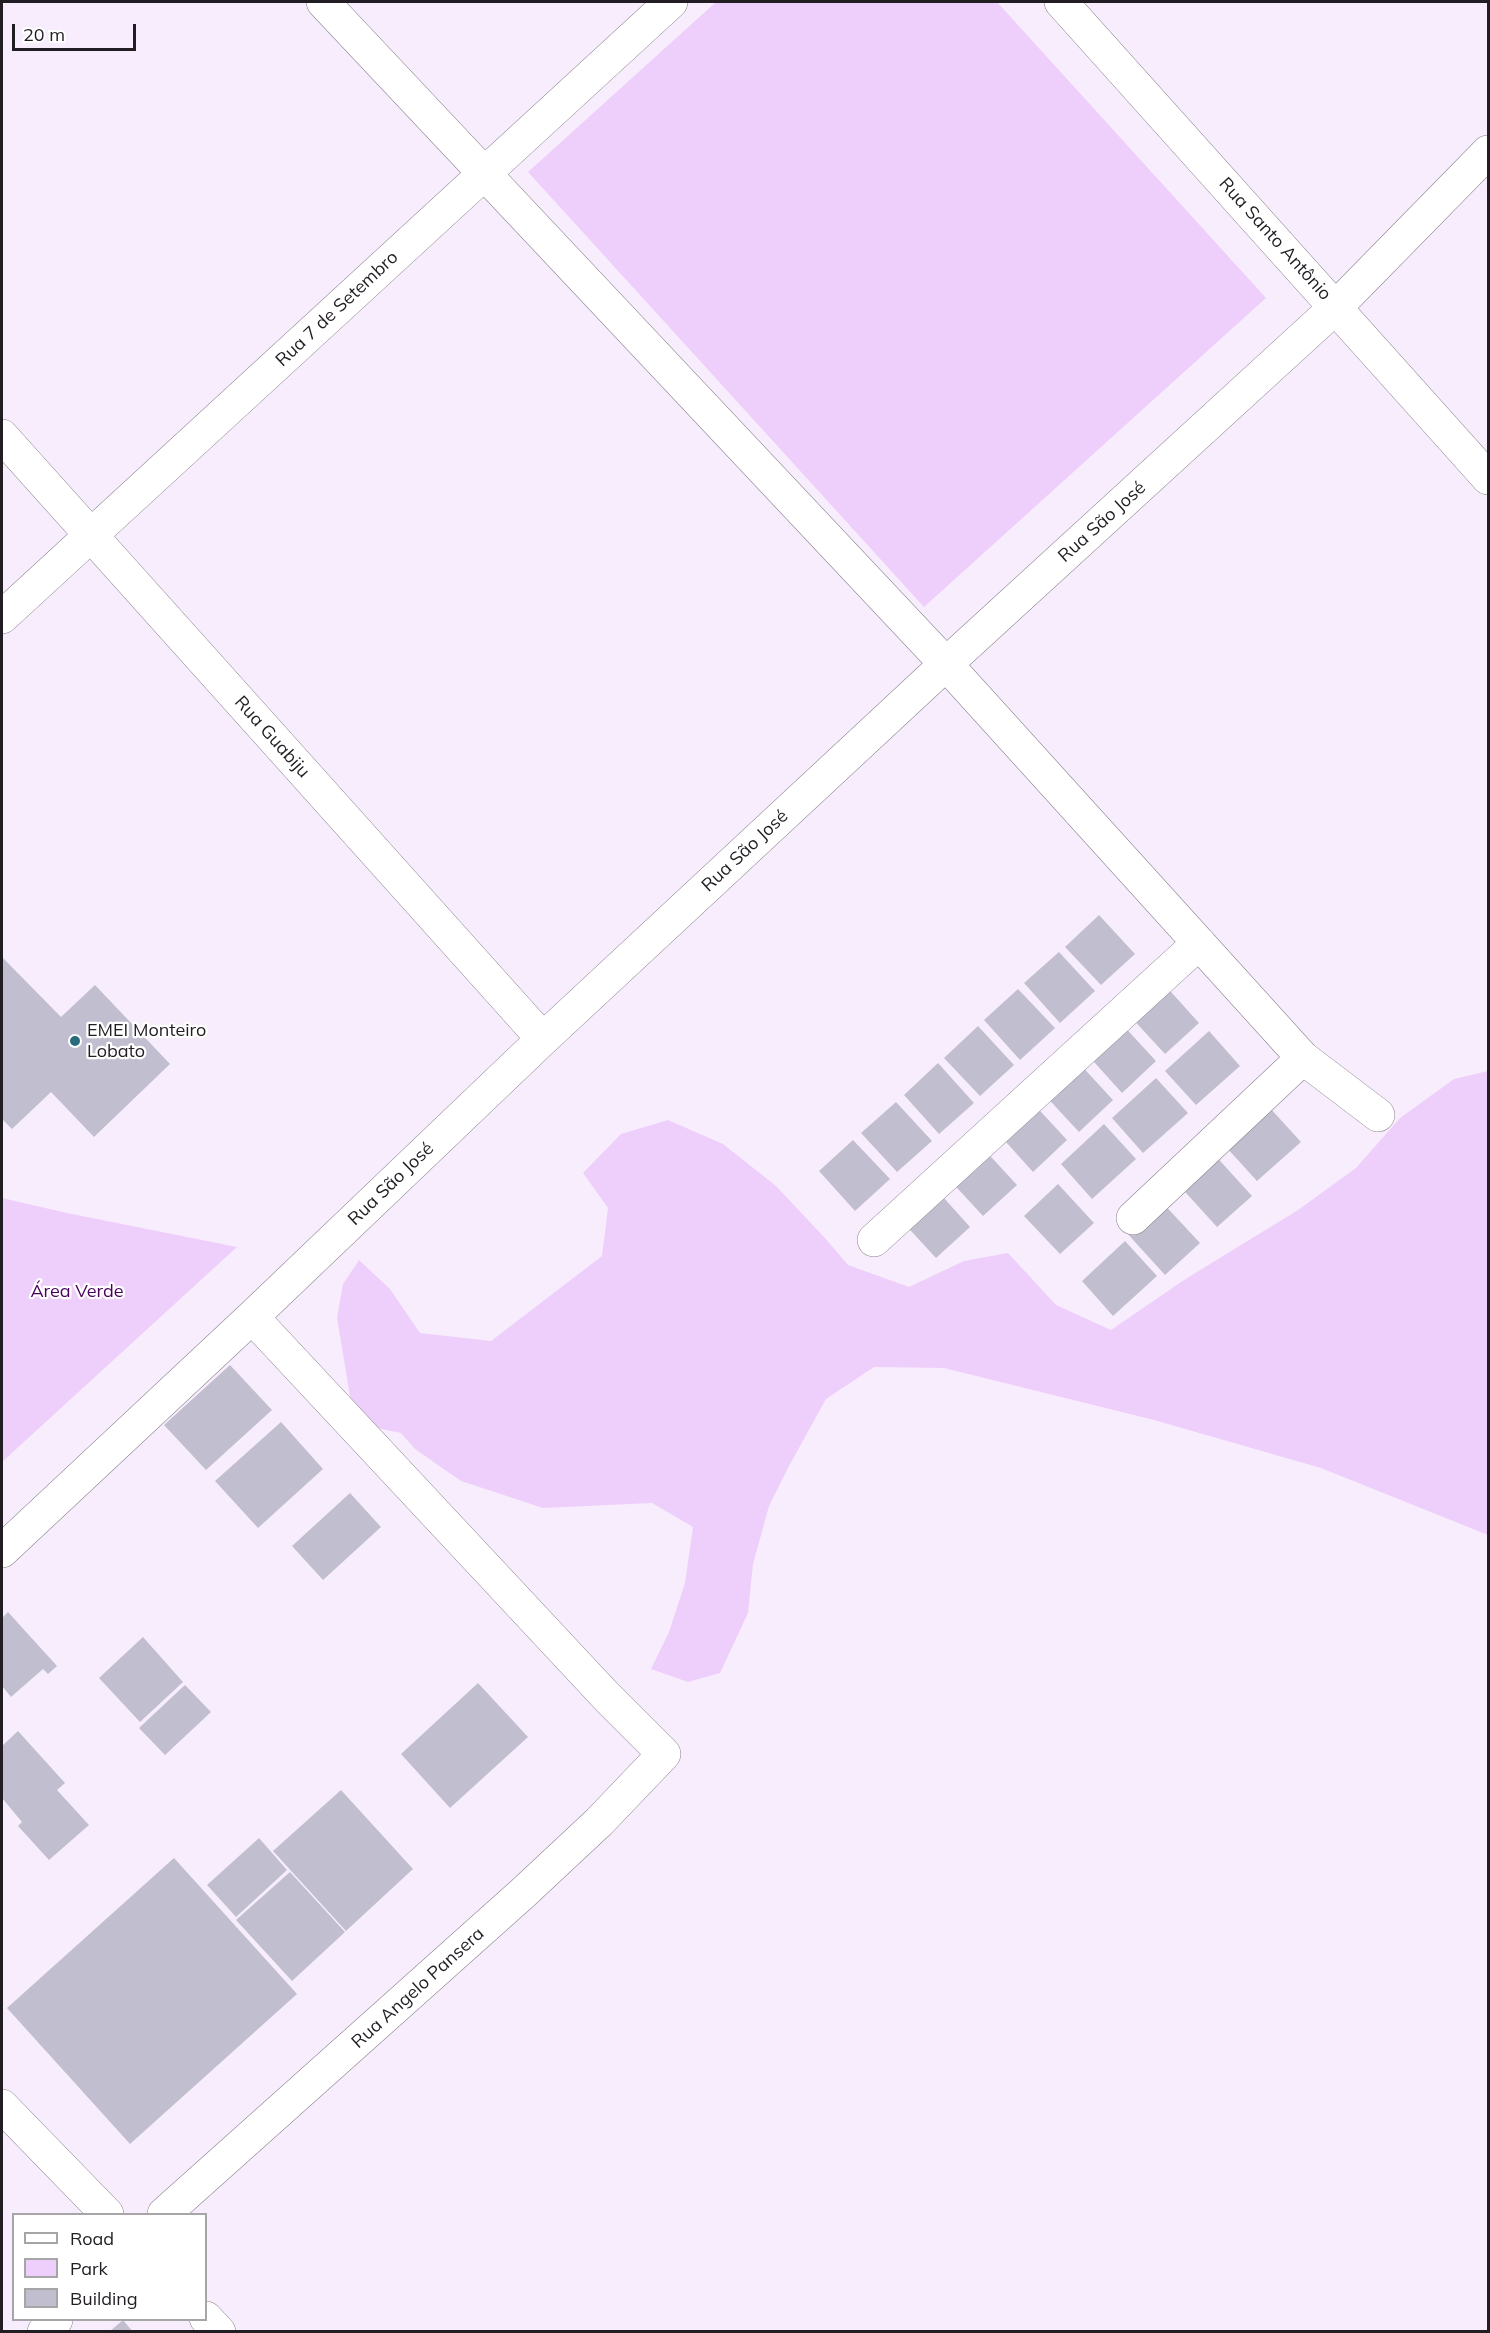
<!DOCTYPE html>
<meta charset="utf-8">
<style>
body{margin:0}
#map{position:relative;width:1490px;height:2333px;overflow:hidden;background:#f8edfc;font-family:Mulish,sans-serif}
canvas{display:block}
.frame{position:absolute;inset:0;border:3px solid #211d23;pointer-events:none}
.legend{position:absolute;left:12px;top:2213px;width:195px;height:108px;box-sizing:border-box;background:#fff;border:2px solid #a6a5a7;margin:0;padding:8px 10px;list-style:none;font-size:18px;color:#211d23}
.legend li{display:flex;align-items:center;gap:12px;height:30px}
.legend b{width:30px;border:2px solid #a6a5a7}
.scale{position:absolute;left:12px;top:24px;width:124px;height:27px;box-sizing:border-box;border:3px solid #211d23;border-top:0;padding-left:8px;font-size:18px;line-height:21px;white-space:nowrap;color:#211d23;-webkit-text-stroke:4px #fff;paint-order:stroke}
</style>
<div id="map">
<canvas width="1490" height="2333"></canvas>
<div class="frame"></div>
<ul class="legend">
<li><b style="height:8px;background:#fff"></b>Road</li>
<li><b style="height:16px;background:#eecffb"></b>Park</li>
<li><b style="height:16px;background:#c1bfcf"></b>Building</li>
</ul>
<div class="scale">20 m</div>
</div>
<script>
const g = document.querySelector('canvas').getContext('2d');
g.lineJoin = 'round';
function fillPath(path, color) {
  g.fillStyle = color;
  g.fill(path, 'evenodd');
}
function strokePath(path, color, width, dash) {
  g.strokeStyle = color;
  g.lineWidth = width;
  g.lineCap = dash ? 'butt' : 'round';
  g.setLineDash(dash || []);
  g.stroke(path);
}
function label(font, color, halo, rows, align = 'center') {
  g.font = font + ' Mulish,sans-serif';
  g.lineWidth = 4.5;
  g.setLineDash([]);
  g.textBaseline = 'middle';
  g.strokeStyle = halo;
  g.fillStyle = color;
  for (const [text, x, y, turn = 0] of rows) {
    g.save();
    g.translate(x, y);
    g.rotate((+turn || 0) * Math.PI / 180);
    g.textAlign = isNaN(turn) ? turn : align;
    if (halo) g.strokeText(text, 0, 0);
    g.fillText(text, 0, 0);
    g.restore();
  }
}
fillPath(new Path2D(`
 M716 2H997L1266 298 924 607 528 172Z
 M1488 1071V1535L1321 1468 1154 1420 944 1368 874 1367 826 1399 789 1466 769 1506 753 1564 748 1613 720 1673 688 1682 651 1669 669 1632 685 1583 693 1527 652 1503 543 1508 461 1481 415 1449 401 1433 372 1427 351 1402 337 1318 343 1284 359 1260 390 1289 420 1333 491 1341 602 1256 608 1208 583 1173 621 1134 668 1120 723 1144 776 1186 824 1237 848 1265 909 1287 964 1261 1008 1253 1056 1305 1111 1330 1184 1280 1298 1210 1356 1168 1400 1118 1454 1079Z
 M2 1198 67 1213 237 1247 2 1462Z`), '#eecffb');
fillPath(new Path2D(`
 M1099 915 1135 954 1101 985 1065 947Z
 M1059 952 1095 991 1060 1023 1024 983Z
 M2 957 61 1017 95 985 170 1064 94 1137 51 1092 12 1129 2 1119Z
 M1163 983 1199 1023 1165 1054 1129 1015Z
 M1018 989 1055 1028 1020 1060 984 1020Z
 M1120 1022 1156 1061 1122 1093 1086 1053Z
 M978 1026 1014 1065 980 1096 944 1058Z
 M1209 1031 1240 1066 1196 1105 1165 1071Z
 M1077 1061 1113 1100 1079 1132 1042 1092Z
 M938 1063 974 1103 939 1134 904 1095Z
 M1156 1078 1188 1113 1143 1153 1112 1118Z
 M1031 1101 1067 1140 1033 1172 997 1132Z
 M896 1102 932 1141 897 1172 861 1133Z
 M1270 1108 1301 1142 1257 1181 1226 1147Z
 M1104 1124 1136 1159 1092 1199 1061 1164Z
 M853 1140 890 1179 855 1211 819 1171Z
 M981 1146 1017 1185 983 1216 947 1177Z
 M1212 1152 1252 1196 1217 1227 1177 1183Z
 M1058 1184 1094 1223 1060 1254 1024 1216Z
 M934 1187 970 1227 936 1258 900 1219Z
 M1160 1200 1200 1243 1165 1275 1125 1231Z
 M1125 1241 1157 1276 1113 1316 1082 1281Z
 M230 1365 272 1410 206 1470 164 1425Z
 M281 1422 323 1469 258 1528 215 1481Z
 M350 1493 381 1527 323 1580 292 1546Z
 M8 1612 57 1666 48 1674 43 1669 11 1697 2 1686V1618Z
 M143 1637 183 1682 140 1722 99 1678Z
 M478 1683 528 1737 450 1808 401 1754Z
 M185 1685 211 1712 165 1755 139 1728Z
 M18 1731 65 1783 57 1790 89 1825 49 1860 18 1826 22 1822 2 1798V1746Z
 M341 1790 413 1869 346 1931 273 1851Z
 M259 1838 287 1870 236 1917 207 1885Z
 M174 1858 297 1994 130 2144 7 2008Z
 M290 1872 345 1932 292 1981 236 1920Z
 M123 2320 133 2332H109Z`), '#c1bfcf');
const minor = new Path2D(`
 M323 2 946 664 1303 1058 1378 1115
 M1061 2 1488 478
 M2 436 543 1039
 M2 617 671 2
 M1133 1218 1303 1058
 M874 1240 1199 943
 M2 1551 252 1317 543 1039 946 664 1336 307 1488 152
 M2 2106 107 2214
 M164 2214 523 1893 599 1822 664 1754 606 1696 252 1317
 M206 2318 219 2332
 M44 2332 56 2320`);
strokePath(minor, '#8a818e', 34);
strokePath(minor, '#fff', 33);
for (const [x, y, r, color] of [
 [75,1041,6,"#296b7d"]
]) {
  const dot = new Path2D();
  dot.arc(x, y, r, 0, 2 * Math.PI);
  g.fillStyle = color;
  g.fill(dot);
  strokePath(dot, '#fff', 2);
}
label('18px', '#211d23', '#fff', [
 ["Rua Santo Antônio",1275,239,48],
 ["Rua 7 de Setembro",337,309,-43],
 ["Rua São José",1102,522,-42],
 ["Rua Guabiju",272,737,48],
 ["Rua São José",745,851,-43],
 ["Rua São José",391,1184,-44],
 ["Rua Angelo Pansera",418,1988,-42]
]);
label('18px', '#211d23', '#fff', [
 ["EMEI Monteiro",87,1031],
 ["Lobato",87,1052]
], 'left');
label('18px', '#49005e', '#fff', [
 ["Área Verde",77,1292]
]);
</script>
